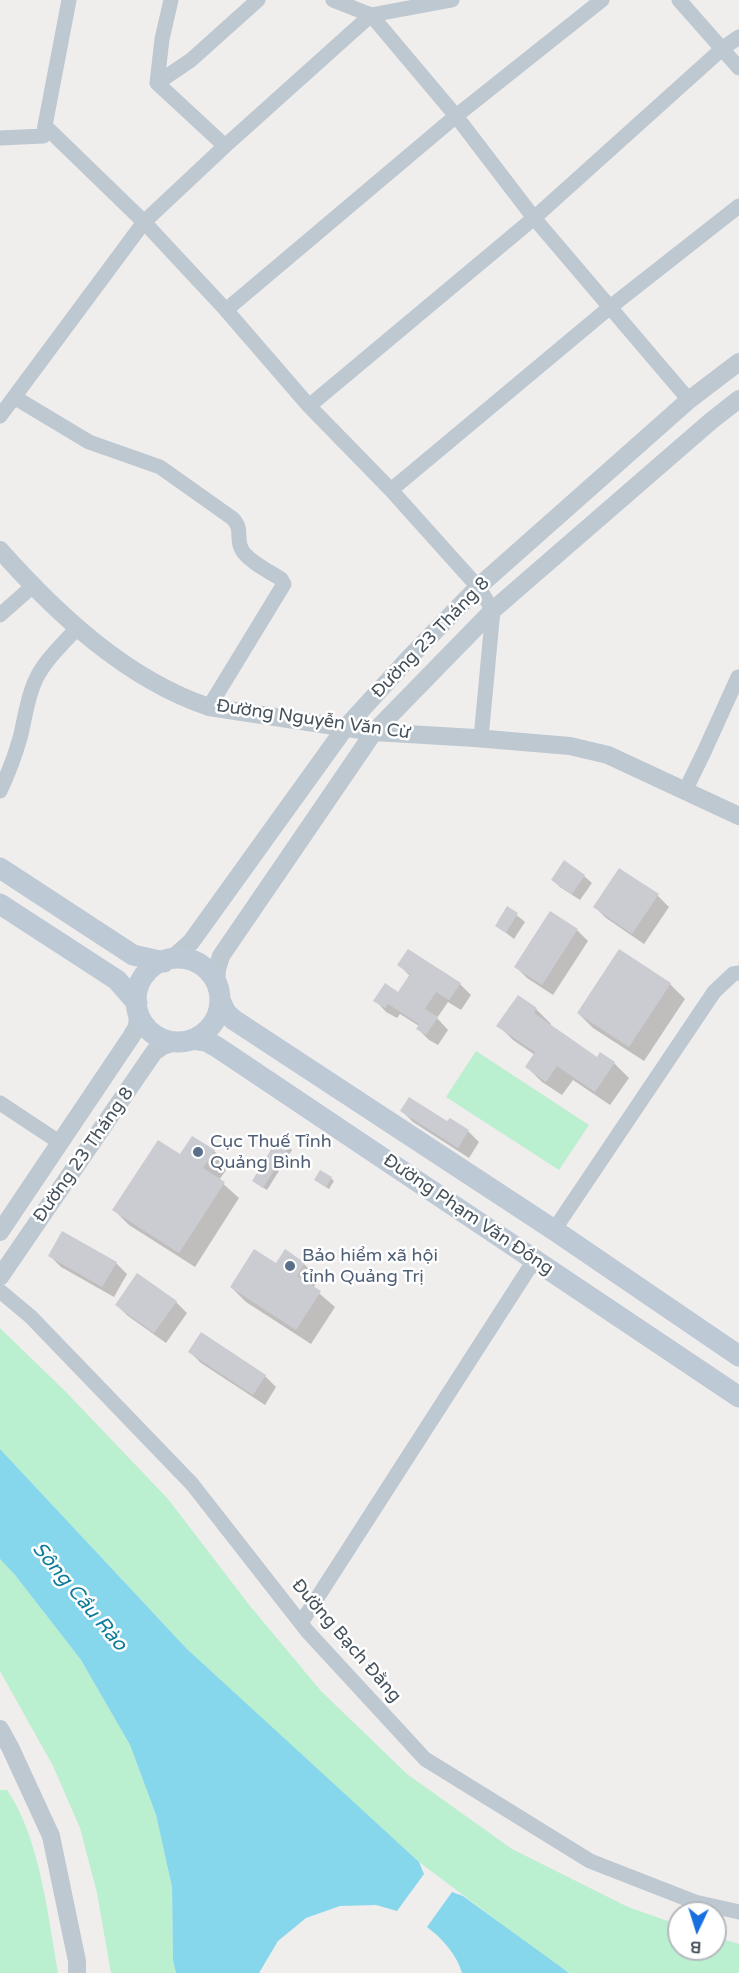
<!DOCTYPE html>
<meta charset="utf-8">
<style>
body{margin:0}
#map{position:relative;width:739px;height:1973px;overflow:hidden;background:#f0eded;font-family:"Varela Round",sans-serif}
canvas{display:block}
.north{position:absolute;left:667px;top:1901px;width:60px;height:60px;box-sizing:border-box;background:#fff;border:2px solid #b5b9bd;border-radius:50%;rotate:184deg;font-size:16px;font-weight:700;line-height:24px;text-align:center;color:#45515b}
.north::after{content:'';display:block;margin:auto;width:21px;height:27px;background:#176fe0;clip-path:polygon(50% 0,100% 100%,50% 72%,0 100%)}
</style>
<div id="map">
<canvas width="739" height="1973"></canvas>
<div class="north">B</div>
</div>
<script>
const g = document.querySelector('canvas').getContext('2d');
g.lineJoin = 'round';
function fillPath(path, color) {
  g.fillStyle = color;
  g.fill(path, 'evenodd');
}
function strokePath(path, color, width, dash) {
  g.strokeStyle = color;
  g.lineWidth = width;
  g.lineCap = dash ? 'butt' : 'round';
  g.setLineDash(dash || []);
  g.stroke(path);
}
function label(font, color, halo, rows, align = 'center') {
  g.font = font + ' "Varela Round",sans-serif';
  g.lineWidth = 5;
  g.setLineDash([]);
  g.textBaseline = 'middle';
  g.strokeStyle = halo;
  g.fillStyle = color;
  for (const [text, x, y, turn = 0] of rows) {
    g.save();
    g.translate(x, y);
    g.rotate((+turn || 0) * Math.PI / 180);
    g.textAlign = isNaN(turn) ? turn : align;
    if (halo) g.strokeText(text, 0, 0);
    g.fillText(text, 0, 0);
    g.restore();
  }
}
fillPath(new Path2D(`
 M476 1051 589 1125 559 1170 446 1097Z
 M0 1328 67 1393 168 1499 250 1606 321 1691 407 1774 512 1849 628 1907 679 1925V1949H715V1937L739 1944V1973H570L555 1964 419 1862 314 1767 187 1649 0 1449Z
 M0 1559 15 1575 81 1660 130 1745 156 1815 172 1887 173 1960 176 1973H111L97 1893 80 1828 53 1766 0 1671Z
 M0 1790H7C40 1838 48 1916 58 1973H0Z`), '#baefcf');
fillPath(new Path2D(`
 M0 1449 187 1649 419 1862 424 1874 397 1911 376 1905 340 1906 306 1918 278 1941 259 1973H176L173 1960 172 1887 156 1815 130 1745 81 1660 15 1575 0 1559Z
 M452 1892 463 1896 569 1973H462C457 1955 442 1938 427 1927Z`), '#87d7ec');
fillPath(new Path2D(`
 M620 870 658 896 669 907 644 944 606 918 595 907Z
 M584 876 592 883 580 900 560 887 553 880Z
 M508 908 525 922 514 939 497 926Z
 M577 930 588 941 553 995 527 978 516 967Z
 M399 965 460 984 471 995 461 1010 448 1002 437 1018 448 1030 438 1045 429 1040 418 1029 419 1026 400 1014 397 1018 386 1012 375 1000 399 994 410 976Z
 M670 984 685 999 644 1061 593 1028 578 1013Z
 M536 1009 551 1024 550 1026 597 1059 614 1063 629 1078 610 1105 573 1080 562 1095 542 1082 527 1067 535 1055 513 1040 498 1025Z
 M402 1111 448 1123 468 1131 479 1142 469 1158 413 1122Z
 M289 1147 292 1150 267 1190 257 1184Z
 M214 1151 229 1166 219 1180 239 1198 195 1267 129 1225 114 1210Z
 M331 1178 334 1181 329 1189 319 1183Z
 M49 1255 116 1263 127 1274 114 1297 61 1267Z
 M304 1264 319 1279 313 1288 335 1307 311 1344 246 1302 231 1287Z
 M176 1302 187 1313 166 1343 128 1316 117 1305Z
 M190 1352 265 1376 276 1387 265 1405 201 1363Z`), '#0003');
fillPath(new Path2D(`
 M564 860 585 875 572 894 551 880Z
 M619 868 659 894 632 934 593 907Z
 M507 906 518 913 506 933 495 926Z
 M550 911 578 929 542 985 514 967Z
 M408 949 461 983 449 1000 436 992 425 1009 438 1017 426 1035 416 1029 419 1024 388 1004 385 1008 373 1001 385 983 398 992 410 974 397 965Z
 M619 949 671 983 629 1047 577 1013Z
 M518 995 537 1008 534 1013 597 1057 600 1052 615 1062 595 1092 557 1066 546 1082 525 1067 535 1052 496 1026Z
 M409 1097 447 1121 450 1118 469 1130 458 1148 400 1111Z
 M192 1136 215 1150 203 1168 225 1182 179 1253 112 1210 158 1140 180 1154Z
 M278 1138 290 1145 263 1188 252 1181Z
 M320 1170 332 1177 326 1187 314 1180Z
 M62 1231 117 1262 102 1287 48 1256Z
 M254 1249 276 1263 285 1249 305 1263 297 1276 321 1291 296 1330 230 1287Z
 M137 1273 177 1301 154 1333 115 1305Z
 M201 1332 266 1375 253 1395 188 1352Z`), '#caccd2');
strokePath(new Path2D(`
 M333 0 371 15 452 0
 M679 0 739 68
 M157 83 191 60 258 0
 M157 83 225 146
 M157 83 162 39 171 0
 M45 126 144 222 226 310 309 406 391 490 478 587 493 610 481 738
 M0 138 43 136 69 0
 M226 310 456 116 602 0
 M14 397 89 442 160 467 232 518C244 529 235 538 242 550 247 560 270 572 281 579L284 584 209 707
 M309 406 534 218 723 48 739 37
 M0 416 144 222 225 146 371 15 456 116 534 218 689 400
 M391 490 609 308 739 206
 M0 615 34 585
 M0 791C8 774 15 756 20 738 25 719 27 697 36 679 45 660 63 644 77 628
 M685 791 704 752 738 677
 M0 1103 59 1142
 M554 1230 714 992 733 974 739 973
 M0 1291 31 1317 192 1484 307 1631 425 1759 590 1861 695 1902 739 1912
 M301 1623 535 1259`), '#bdc8d0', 15);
strokePath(new Path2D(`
 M0 550C57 614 126 679 209 707L374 732 475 738 570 746 608 755 739 816
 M172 959 191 942 345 728 409 658 478 587 689 400 739 362
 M216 983 217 969 221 956 374 732 493 610 711 421 739 399
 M0 1232 131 1037 137 1027 138 1014
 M0 1277 154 1052 163 1046 175 1042
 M0 1729 10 1747 51 1836 77 1961V1973`), '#bdc8d0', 18);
strokePath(new Path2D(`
 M0 868 133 955 164 962
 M0 904 117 980 137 1003
 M136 1000a42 42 0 1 1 84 0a42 42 0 1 1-84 0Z
 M220 1000 226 1013 234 1020 554 1230 739 1356
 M193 1039 206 1041 217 1047 739 1397`), '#bdc9d5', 21);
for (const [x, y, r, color] of [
 [198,1152,6,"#5c6f8a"],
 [290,1266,6,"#5c6f8a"]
]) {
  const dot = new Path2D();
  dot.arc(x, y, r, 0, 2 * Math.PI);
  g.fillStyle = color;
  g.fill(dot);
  strokePath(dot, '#fff', 2);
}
label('18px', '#45515b', '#fff', [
 ["Đường 23 Tháng 8",431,638,-46],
 ["Đường Nguyễn Văn Cừ",313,720,8],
 ["Đường 23 Tháng 8",84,1155,-55],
 ["Đường Phạm Văn Đồng",468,1215,34],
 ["Đường Bạch Đằng",346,1641,49]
]);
label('18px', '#4e5e75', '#fff', [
 ["Cục Thuế Tỉnh",210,1142],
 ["Quảng Bình",210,1163],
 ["Bảo hiểm xã hội",302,1256],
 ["tỉnh Quảng Trị",302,1277]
], 'left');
label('italic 20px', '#0c7c99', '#fff', [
 ["Sông Cầu Rào",79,1597,50]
]);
</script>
